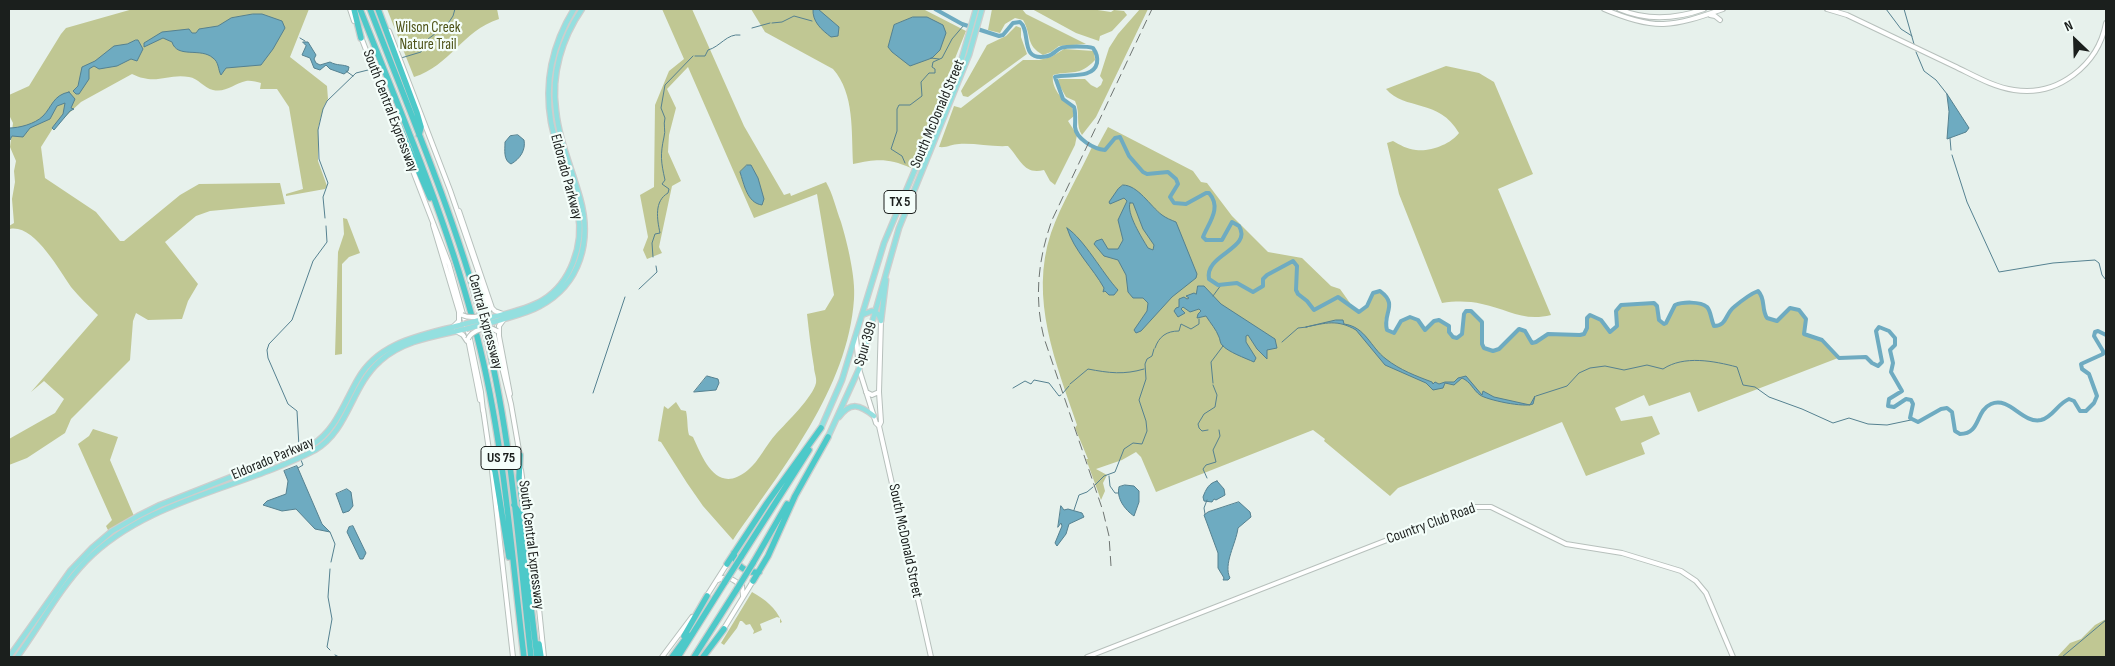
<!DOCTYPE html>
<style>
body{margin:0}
#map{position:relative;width:2115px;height:666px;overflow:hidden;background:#e7f1ec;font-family:"Sofia Sans Condensed",sans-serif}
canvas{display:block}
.frame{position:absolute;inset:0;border:10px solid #1b1f1d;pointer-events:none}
.north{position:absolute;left:2050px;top:15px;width:50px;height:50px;-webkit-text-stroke:4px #f4fefa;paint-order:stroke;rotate:336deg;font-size:14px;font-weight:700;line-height:20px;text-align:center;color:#1b1f1d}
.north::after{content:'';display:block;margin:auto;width:18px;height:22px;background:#1b1f1d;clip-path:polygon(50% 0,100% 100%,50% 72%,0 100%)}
</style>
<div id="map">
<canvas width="2115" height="666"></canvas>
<div class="frame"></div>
<div class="north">N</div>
</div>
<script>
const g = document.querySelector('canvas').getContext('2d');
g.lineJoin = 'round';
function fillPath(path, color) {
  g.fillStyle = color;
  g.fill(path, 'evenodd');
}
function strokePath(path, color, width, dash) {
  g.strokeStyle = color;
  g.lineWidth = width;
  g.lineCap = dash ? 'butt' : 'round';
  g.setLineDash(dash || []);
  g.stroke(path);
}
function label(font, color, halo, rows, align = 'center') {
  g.font = font + ' "Sofia Sans Condensed",sans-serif';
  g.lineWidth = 4.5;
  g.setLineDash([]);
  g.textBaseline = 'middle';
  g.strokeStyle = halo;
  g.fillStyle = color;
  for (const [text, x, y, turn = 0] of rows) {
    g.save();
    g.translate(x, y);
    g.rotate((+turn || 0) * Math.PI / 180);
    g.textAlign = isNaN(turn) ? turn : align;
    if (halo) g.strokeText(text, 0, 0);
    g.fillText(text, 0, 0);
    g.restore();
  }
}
fillPath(new Path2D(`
 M133 9H309L290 57 327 86 328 99 324 106 318 128V161L327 186 325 189 286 196V194L303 189 289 107 277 89H260L261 83C257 82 250 80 246 81 235 83 226 93 213 90 204 88 198 78 189 77 168 73 156 86 132 74L81 102 53 128 41 147 45 178 96 212 120 241H124L180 195 199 184 280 183 285 204 210 211 196 216 165 242 198 284 188 301 182 319 148 320 136 313 133 321 130 360 71 419 65 433 27 458 9 465V439L55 413 64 399 44 381 31 392 98 315C89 306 79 297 71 287 59 270 34 224 10 229L9 226 14 223 12 199 15 182 14 171 16 161 10 147 13 123 9 115V95L29 86 61 34 66 28Z
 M387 9H497L499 19C462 31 450 66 414 77Z
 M662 9H692L744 126 784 195 790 193 791 196 826 182C833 194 836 209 841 222 847 242 856 278 854 299 848 389 782 469 733 540L703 506 687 483 661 442 658 441 664 406 668 409 676 402 681 410 686 411C688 420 687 428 689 435L693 437C703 459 717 496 748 470 759 461 766 445 776 434 786 423 813 397 816 383 817 378 814 372 814 367 811 350 809 332 807 314L825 310 834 295 817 194 754 218 688 67 667 89 676 108 669 135 668 152 681 181 672 186 659 247 662 253 647 259 643 250 648 237 640 195 654 187 655 105 669 71 684 59Z
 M751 9H923L966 31 911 168C888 158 877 159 853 164 851 132 855 94 833 69L765 32Z
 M992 9H1022L1026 14 1086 44 1059 46 1051 52 1043 55C1025 45 1032 35 1023 20L1015 18 1005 24 1000 33 988 30Z
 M1032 9H1091L1111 12 1114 10 1124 11 1127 15 1112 31 1100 36 1099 41 1076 33Z
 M1140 9H1148L1096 117 1082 135C1075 125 1081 114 1075 101L1066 97 1057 81 1059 79H1085L1091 85 1097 88 1101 85 1103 80 1100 76 1109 48 1118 34Z
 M1016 26 1021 28V37L1027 54 968 97 963 96 961 91 987 45 1006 36Z
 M1064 49 1094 51 1095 60C1079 77 1072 70 1053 75 1051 88 1062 100 1072 106L1074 116 1068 121 1077 135 1075 145 1055 185 1050 181 1044 170C1024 175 1021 160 1008 146 992 147 975 143 959 144 952 144 947 148 939 147L954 106 961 108 1023 60H1039L1051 57Z
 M1446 66 1479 73 1494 82 1533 174 1498 189 1551 315C1523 322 1507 309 1482 304 1469 301 1456 301 1442 303L1399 194 1387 143 1393 141C1400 145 1407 149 1416 150 1430 152 1451 144 1459 133 1439 98 1405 111 1386 89Z
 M1108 127 1193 171 1201 182 1207 183 1232 216 1268 252 1302 258 1331 286 1340 289 1350 303 1349 306 1359 312 1367 306 1375 291C1385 290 1392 301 1389 311 1388 313 1386 316 1385 318 1384 322 1386 327 1387 330L1391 333 1397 331 1402 321 1410 317 1418 321 1424 330 1435 321 1439 320 1449 326V332L1453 337 1459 338 1463 334 1464 314 1467 312H1471L1481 322 1484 348 1493 352 1499 350 1519 329 1524 332 1532 343 1536 342 1548 334 1580 336 1584 334 1587 328V318L1590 315 1601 321 1610 332 1617 326V311L1621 306H1636L1654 303 1656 306 1658 320 1664 324 1667 323 1675 305C1682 302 1701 302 1706 307 1711 312 1711 320 1713 326 1725 326 1725 319 1731 311 1736 304 1750 295 1758 291 1766 299 1761 309 1767 318L1778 321 1791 308 1799 310 1805 319 1803 332 1804 335 1822 341 1838 358 1698 412 1690 392 1649 406 1644 395 1615 408 1621 421 1652 416 1660 434 1641 443 1645 454 1586 476 1562 422 1398 488 1390 496 1324 441 1325 439 1313 430 1156 492 1141 457 1136 452 1122 460 1096 469 1107 475 1103 483 1105 491 1101 500 1086 459H1088L1075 428 1077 425C1056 363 1029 299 1051 233 1061 204 1079 175 1092 147L1096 149Z
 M343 218 347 219 360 253 349 257 342 264V354L335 355 338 252 344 234Z
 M93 429 118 437 110 460 134 516 109 532 106 526 112 520 78 444 89 436Z
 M752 592C766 600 775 607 782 622L780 623V618L777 617 760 624 762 630 753 634 754 631 750 624 746 625 742 621H740L737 628 724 645 721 643Z
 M2106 619V657H2057L2070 643 2081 639 2095 625Z`), '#c0c793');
const water = new Path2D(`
 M813 9H818L839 27 838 36 831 37C822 30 812 22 813 9Z
 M253 14H262L282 21 285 28 273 49 261 65 226 68 221 75C218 70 219 62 213 58 201 47 177 59 172 42L163 38 144 47V43L162 32 189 29 192 33H196L199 29 218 26 231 18Z
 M913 17H927L943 25 946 33 940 50 932 58 910 66 892 52 888 47 894 25Z
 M136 40H138L143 49 137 61 131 59 117 66 99 69 94 66 89 69V79L79 94H76L73 91 78 86 82 67 95 61 114 46 127 44Z
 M303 42H308L316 55 314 59 316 63 320 65 330 62C337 66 343 64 349 67L348 71 344 74 330 69 326 65 320 70 314 68 310 58 302 55 306 46Z
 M69 92 75 99 71 108 74 109 70 111 54 130 52 128 63 114 65 103 57 106 50 119 30 128 23 137 12 136 10 140 9 128C19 128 35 124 43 116 52 107 53 95 69 92Z
 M1947 94 1969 128 1966 132 1947 139 1949 112Z
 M518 135 524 140C526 150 520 159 511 164 503 160 505 150 505 142L510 136Z
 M747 165H751L758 178 764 199 762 205C747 203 744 184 740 172Z
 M1123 185C1138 185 1150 206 1162 215 1166 218 1171 220 1176 222L1197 274 1196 278 1172 297 1141 331 1136 333 1134 330 1147 311 1148 303 1143 298H1133L1128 292 1126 275 1118 260 1104 256 1094 244 1096 241 1102 239 1108 249H1118L1123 240 1118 220 1127 201 1124 198 1110 204 1109 202 1118 189ZM1130 203H1133L1143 229 1154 245 1153 250 1148 248C1142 238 1126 213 1130 203Z
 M1067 228C1084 239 1103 274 1118 290L1114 295H1109L1105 291 1103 292 1104 288C1093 268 1074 251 1067 228Z
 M1198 286H1204L1221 304 1275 339 1277 348 1267 350V359L1257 349 1248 335 1246 336V342L1256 358 1254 362C1245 358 1228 352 1222 345 1220 343 1220 339 1219 337 1216 329 1211 324 1206 316L1197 318 1198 314 1201 311 1199 309 1190 312 1183 307 1181 309 1185 313 1178 317 1174 311 1176 308 1179 307V299L1184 297 1187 299 1189 298 1186 296 1194 293 1196 294Z
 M1336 320H1343L1344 324C1366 327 1370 347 1386 359 1400 370 1416 376 1432 382L1433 384 1435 382 1439 384 1445 382H1454L1458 378 1466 376 1482 395 1483 391 1494 397 1530 405 1535 396 1533 404C1525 408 1487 400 1480 395 1473 390 1471 382 1462 378L1454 385 1445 383 1443 388 1433 390 1426 383 1385 365 1356 330C1337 319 1326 323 1306 327Z
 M707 376 718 379 719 383 716 390 694 392Z
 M297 466 322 524 330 532 315 529 296 509 282 511 263 505 267 501 286 494 288 481 284 471Z
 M1217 481 1224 489 1225 495 1216 500 1214 499 1212 502 1204 501 1203 497C1206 489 1209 483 1217 481Z
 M1125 485 1134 486 1139 491V502L1134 516C1125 510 1116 498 1119 487Z
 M347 489 351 492 353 506 349 511 343 513 336 494Z
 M1239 502 1250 512 1251 517 1238 528C1236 544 1223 564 1230 578L1228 580H1223L1224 578 1218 568V553L1204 515 1208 512Z
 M1061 506 1064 510 1068 509 1082 513 1084 517 1069 524 1066 534 1057 546 1055 543 1062 526 1061 523 1058 527Z
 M353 526 366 553 363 559H360L347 532 349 527Z`);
fillPath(water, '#6eabc1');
strokePath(water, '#558190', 1);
strokePath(new Path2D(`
 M1886 9 1901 29 1912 36
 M1904 9 1914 44
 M772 23 782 22 794 16 812 21
 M752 28 770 23
 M300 38 305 41
 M1916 52 1924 71 1936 80 1947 94
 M695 56H705L708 50C720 47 727 33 740 35
 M401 58 421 52 424 42 447 25 453 16 455 9
 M931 58 939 59
 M346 71 353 76
 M1950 138 1951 150
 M1952 155 1967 202 1999 272 2053 263 2095 260 2099 263 2102 275 2106 280
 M905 163 902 156 891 149 897 131V109L899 105H910L922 96 921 82 929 73H935V69L932 67 933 62 942 58 952 39 964 25
 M325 218 323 197 328 183 319 159 318 130 323 109 327 101 356 73 372 69
 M653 257 652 243 655 234 660 233C657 219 654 201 668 193L669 189 662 184 665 180C661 162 660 155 664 137 666 131 663 125 665 118L661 108 665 85 693 56
 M639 289 657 272 656 266
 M1213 296 1221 285
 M1282 342 1298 328 1307 327
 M1155 348C1159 336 1167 331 1179 331L1181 324 1191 329 1199 324V319
 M1213 383 1211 362 1223 346
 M1070 384 1088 369C1109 373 1124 375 1144 369
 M1013 388 1025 381 1031 384 1034 380 1049 383 1059 396 1061 395
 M593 393 625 297
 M1063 393 1069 386
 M1536 396 1567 386 1579 373 1590 368 1605 366 1624 370 1647 365 1663 369C1684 355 1714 361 1737 367L1743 385 1755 387 1769 397 1802 409 1833 423 1849 418 1868 424 1887 425 1911 420
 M1208 430 1202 431 1199 428 1198 424 1204 414 1215 407 1217 395 1213 385
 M299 447 297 411 288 404 268 358 267 350 269 344 292 320 313 261 327 242 326 226
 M298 468 303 465 301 460
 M1109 476 1110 486 1115 493H1118
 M1207 478 1203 469 1206 465 1216 462 1213 450 1220 436 1219 430
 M1095 485 1104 476 1115 472 1124 449 1133 443 1142 444 1147 431 1146 421 1139 400 1146 379 1145 364 1147 359 1152 356 1154 349
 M1074 510 1079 495 1087 492 1093 487
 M1205 514 1204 508 1207 500
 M330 532 335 544 331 562
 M330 650 327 647 332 619 328 597 330 569
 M335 655 339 657
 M2062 657 2106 620`), '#558190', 1);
strokePath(new Path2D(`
 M935 9 962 24 999 36 1003 35 1013 23 1020 22C1032 31 1018 63 1048 56 1053 55 1056 50 1061 48 1066 46 1088 46 1093 48 1096 52 1098 57 1097 63 1093 80 1067 73 1055 77L1063 99 1074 107C1076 114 1075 120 1075 127 1076 139 1094 149 1105 150L1115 138 1120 137 1129 156 1143 172 1147 174 1168 172 1176 179 1178 184 1170 197 1174 203 1186 204 1206 193H1209C1222 208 1209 222 1203 237L1206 240H1222L1232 222 1239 226C1253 249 1204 254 1209 279L1218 285 1237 283 1253 292 1263 286V279L1267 275 1293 261 1297 266 1296 290 1298 294 1307 301 1314 310 1338 297 1359 312 1367 306 1373 293 1380 291C1399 305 1382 313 1387 330L1394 333 1401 321 1410 317 1418 320 1425 330 1434 321 1439 320 1449 326V332L1453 337 1457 338 1462 334 1464 314 1466 311H1471L1482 322V344L1484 348 1493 351 1499 349 1519 329 1525 331 1532 343 1536 342 1548 334 1580 335 1584 334 1587 328V318L1590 315 1601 320 1610 332 1617 326 1616 311 1621 305 1654 303 1657 306 1659 320 1664 324 1666 323 1675 305C1682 302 1700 301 1707 307 1711 311 1711 320 1714 326 1727 326 1725 314 1734 307 1740 302 1750 294 1758 291 1766 299 1761 309 1767 318L1777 321 1790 308 1799 310 1806 319 1804 334 1822 340 1839 358 1866 357 1872 363 1878 366 1882 362 1876 331 1879 327 1889 331 1895 338V345L1890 350 1893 363 1891 372 1902 391 1889 399 1888 406 1894 407 1906 399 1911 400 1913 404 1910 418 1918 422 1941 409 1947 408 1952 412 1955 431 1960 434C1981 434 1975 411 1991 404 2010 396 2022 424 2041 420 2053 417 2057 404 2069 399L2074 401 2080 411H2086L2094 403 2097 396 2089 374 2082 369 2081 364 2103 354V351L2094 336 2095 332 2098 331 2106 335`), '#6eabc1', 4);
const secondary = new Path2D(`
 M350 9 354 21
 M1604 9C1655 31 1672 27 1723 9
 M1619 9C1647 21 1676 19 1704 9
 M1827 9 1847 15C1882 32 1918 49 1954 66 1973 75 1993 87 2014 90 2058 97 2098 65 2106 23
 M1710 15 1715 16 1720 20
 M389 31 450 190 479 274 511 404
 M361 37 388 107
 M391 114 449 264 470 339 481 392 483 411
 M459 211 492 308 495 311 503 314
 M433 225 459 312V321L453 327
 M504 319 499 326V336L510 394
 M456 331 463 335 467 341
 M856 337 859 369 876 423 879 426 931 657
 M468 339 480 400
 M866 392 872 395 879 392
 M511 404 520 456
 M483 409 491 464
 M879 426 881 422 879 392 881 321
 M521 470 535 567
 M492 471 513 657
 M718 580C728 574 733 580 742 586L743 596
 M537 589 544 657
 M706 597 727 564
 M723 630 753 581
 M662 657 692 617
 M1087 657 1459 512 1473 507H1491L1566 544 1622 553 1681 571 1696 581 1706 593 1733 657`);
const primary = new Path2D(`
 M862 315 872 311 878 314 881 320
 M493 317C509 313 528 309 543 300 571 283 584 244 578 213 572 182 557 153 551 122 544 82 553 43 574 9
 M881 321 886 280
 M494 322C509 317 526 314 540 306 581 284 592 240 580 198 572 169 559 140 556 110 551 74 562 38 582 9
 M839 417C851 401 860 405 874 416
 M821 428 842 380 884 243 962 58 976 9
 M828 437 859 369 899 228 969 55 982 9
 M9 657 70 571 92 548 112 531 138 516 160 505 312 445C336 430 344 403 358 379 380 340 425 335 464 324
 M17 657C40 626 59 589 86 561 147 499 241 489 315 450 349 430 351 386 380 361 403 340 436 336 466 329`);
const motorway = new Path2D(`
 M354 9 361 38
 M360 9C402 116 449 224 477 336 504 441 511 550 524 657
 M370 9C412 118 459 226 487 339 512 443 519 551 531 657
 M378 9 417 113 421 127 419 135
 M388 105 395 116 430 198
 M520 455 519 478 529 554
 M491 463 495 471 509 557
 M514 505 518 511 524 549 537 657
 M734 553C734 565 747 574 759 572
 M741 557 809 450
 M753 563 787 504
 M727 564 767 503 821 428
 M534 565 535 605
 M753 581 768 556 795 496 828 437
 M684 636 707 596
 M539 644 541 657
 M672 657 688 635
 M678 657 725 582
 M694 657 737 589
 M703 657 724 629`);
strokePath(secondary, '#b7c0bc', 6);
strokePath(primary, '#cdcecd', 7);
strokePath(motorway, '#cdcecd', 8);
strokePath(secondary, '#fff', 4);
strokePath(primary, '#94dfdf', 4.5);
strokePath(motorway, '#4dc9c9', 5.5);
strokePath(new Path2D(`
 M1111 566 1109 536 1103 511 1044 338C1034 298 1038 259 1052 220L1152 9`), '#6e7471', 1, [10, 5]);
const secondaryBridge = new Path2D(`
 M462 315C471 319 484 317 490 309
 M468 339C472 330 488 325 497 331`);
const primaryBridge = new Path2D(`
 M489 323 494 322
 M464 324 493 317
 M466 329 484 324`);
const motorwayBridge = new Path2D(`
 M725 582 741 557
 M737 589 753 563`);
strokePath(secondaryBridge, '#b7c0bc', 6, []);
strokePath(primaryBridge, '#cdcecd', 7, []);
strokePath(motorwayBridge, '#cdcecd', 8, []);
strokePath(secondaryBridge, '#fff', 4);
strokePath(primaryBridge, '#94dfdf', 4.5);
strokePath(motorwayBridge, '#4dc9c9', 5.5);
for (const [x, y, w] of [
 [900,202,32],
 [501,458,40]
]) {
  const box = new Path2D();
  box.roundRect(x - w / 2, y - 11.5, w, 23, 4);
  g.fillStyle = '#f4fefa';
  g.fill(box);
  strokePath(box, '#1b1f1d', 1);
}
label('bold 14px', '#1b1f1d', null, [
 ["TX 5",900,202],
 ["US 75",501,458]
]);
label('15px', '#4e5318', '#f4fefa', [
 ["Wilson Creek",428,28],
 ["Nature Trail",428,45]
]);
label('15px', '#1b1f1d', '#f4fefa', [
 ["South Central Expressway",390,111,69],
 ["South McDonald Street",938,114,-67],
 ["Eldorado Parkway",566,177,75],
 ["Central Expressway",485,322,75],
 ["Spur 399",866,344,-73],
 ["Eldorado Parkway",273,459,-23],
 ["Country Club Road",1431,524,-20],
 ["South McDonald Street",905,541,78],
 ["South Central Expressway",531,545,83]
]);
</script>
